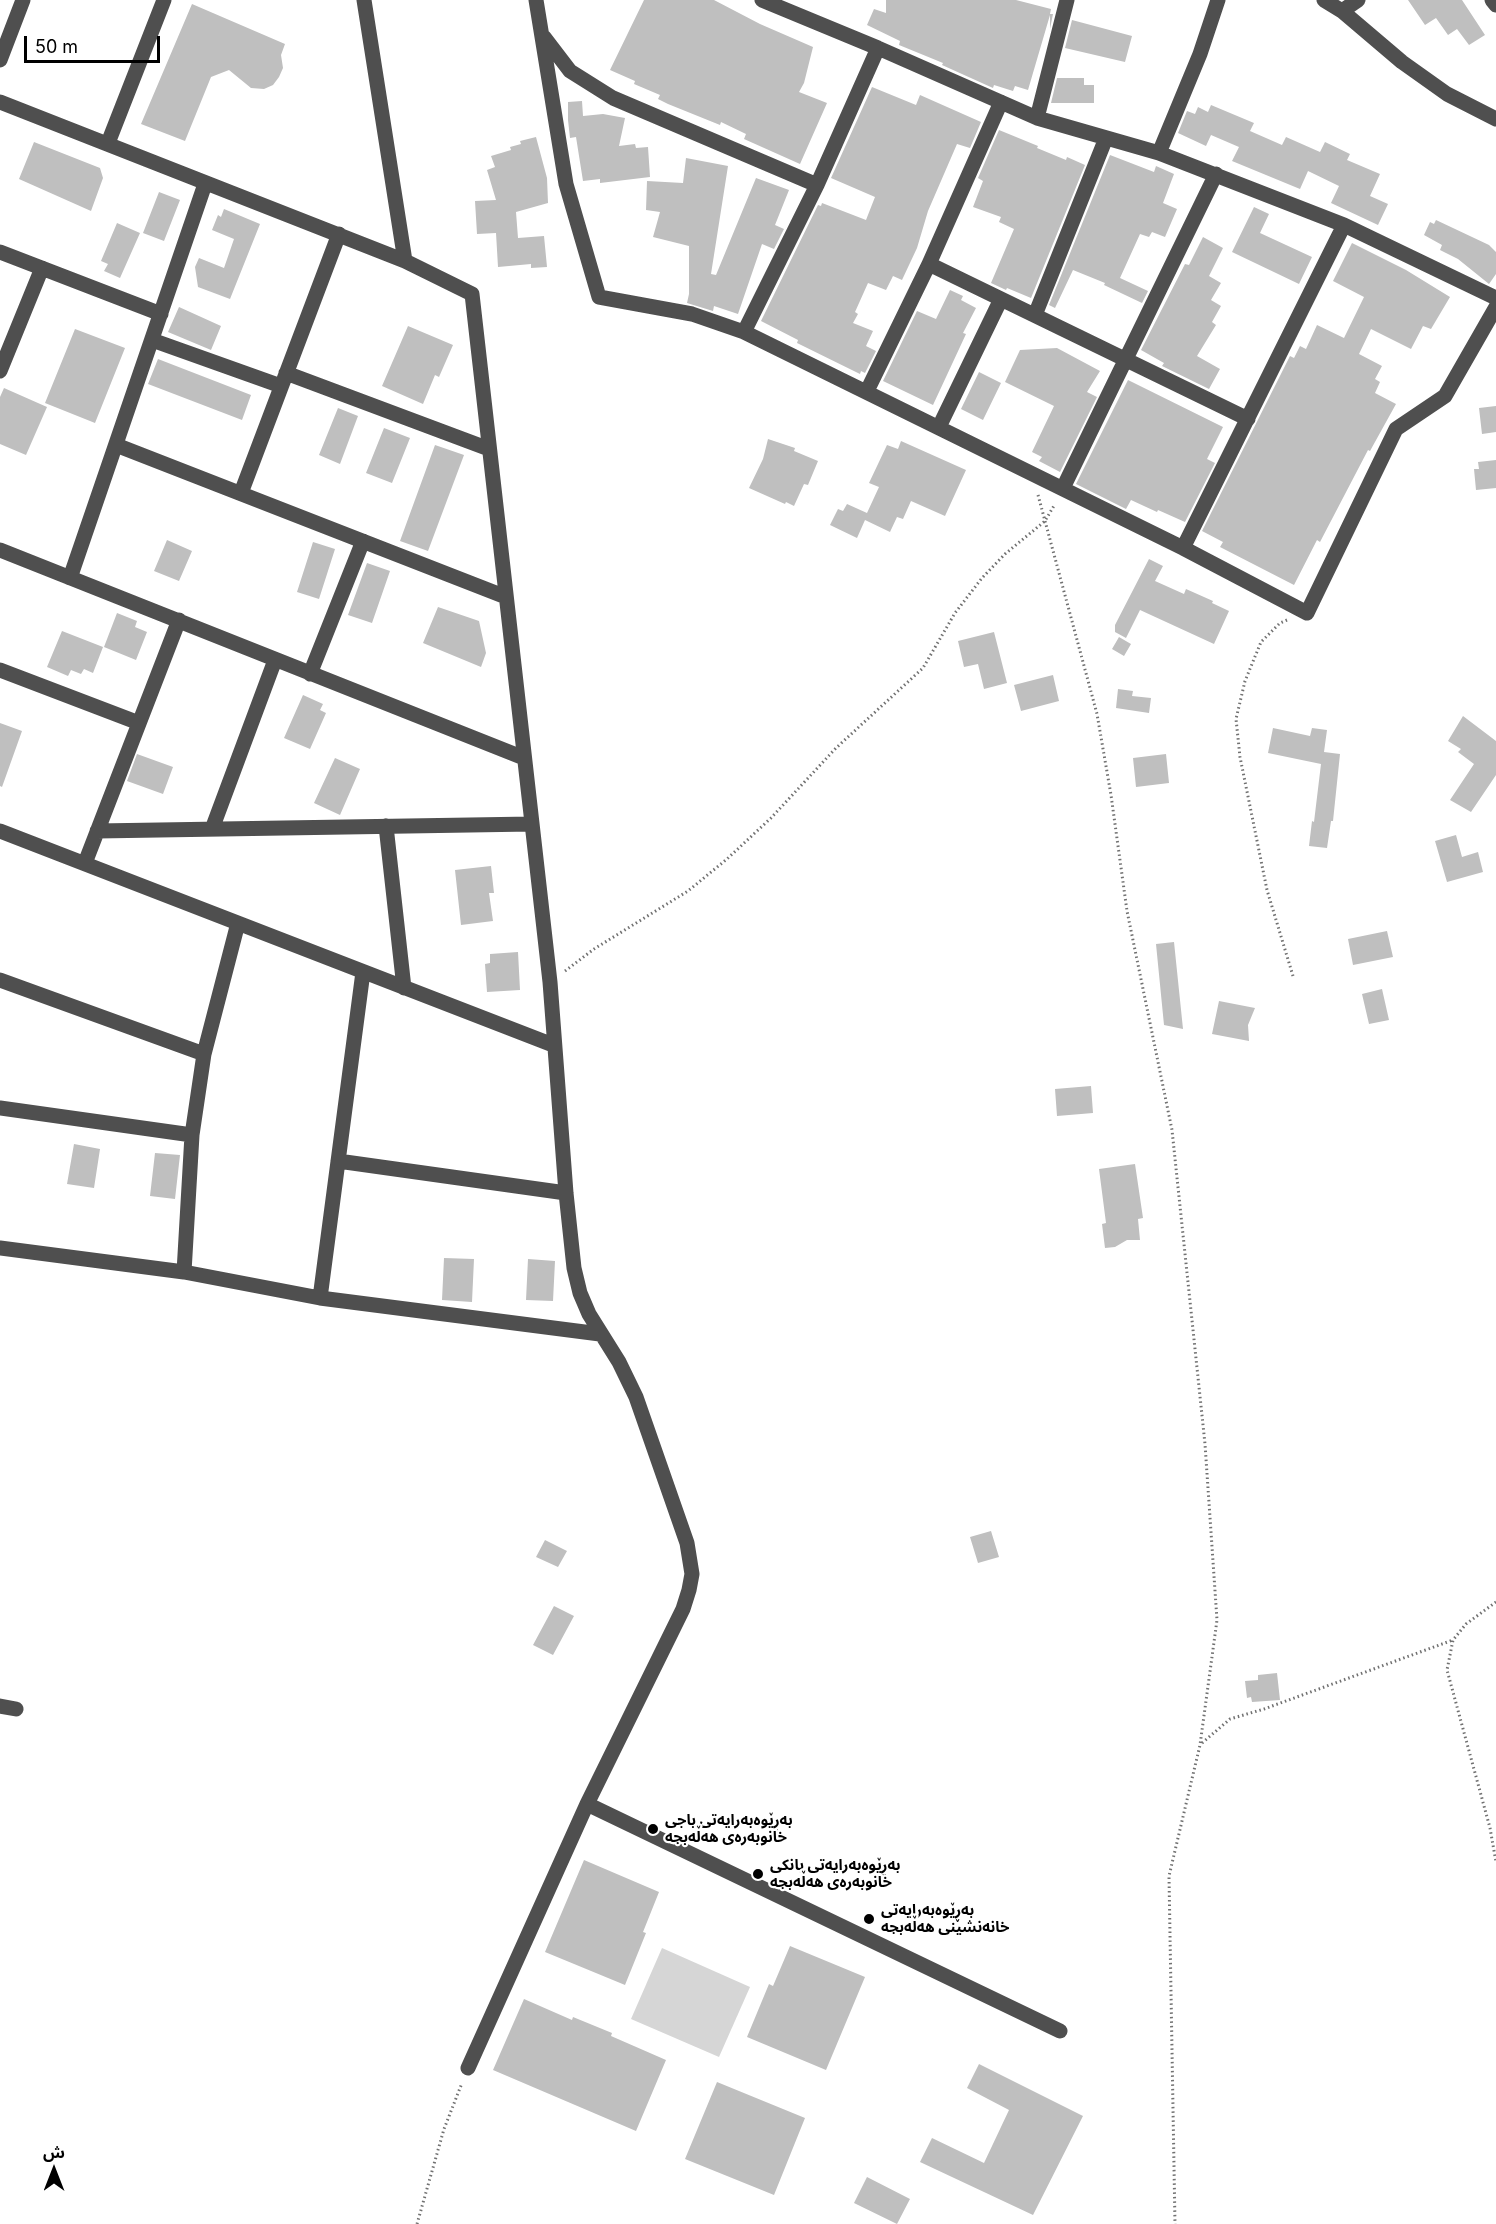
<!DOCTYPE html>
<meta charset="utf-8">
<style>
body{margin:0}
#map{position:relative;width:1496px;height:2224px;overflow:hidden;background:#fff;font-family:Inter,"Noto Sans Arabic",sans-serif}
canvas{display:block}
.north{position:absolute;left:24px;top:2140px;width:60px;height:60px;-webkit-text-stroke:4px #fff;paint-order:stroke;rotate:0deg;font-size:16px;font-weight:700;line-height:24px;text-align:center;color:#000}
.north::after{content:'';display:block;margin:auto;width:21px;height:27px;background:#000;clip-path:polygon(50% 0,100% 100%,50% 72%,0 100%)}
.scale{position:absolute;left:24px;top:36px;width:136px;height:27px;box-sizing:border-box;border:3px solid #000;border-top:0;padding-left:8px;font-size:18px;line-height:21px;white-space:nowrap;color:#000;-webkit-text-stroke:4px #fff;paint-order:stroke}
</style>
<div id="map">
<canvas width="1496" height="2224"></canvas>
<div class="north">ش</div>
<div class="scale">50 m</div>
</div>
<script>
const g = document.querySelector('canvas').getContext('2d');
g.lineJoin = 'round';
function fillPath(path, color) {
  g.fillStyle = color;
  g.fill(path, 'evenodd');
}
function strokePath(path, color, width, dash) {
  g.strokeStyle = color;
  g.lineWidth = width;
  g.lineCap = dash ? 'butt' : 'round';
  g.setLineDash(dash || []);
  g.stroke(path);
}
function label(font, color, halo, rows, align = 'center') {
  g.font = font + ' Inter,"Noto Sans Arabic",sans-serif';
  g.lineWidth = 4.5;
  g.setLineDash([]);
  g.textBaseline = 'middle';
  g.strokeStyle = halo;
  g.fillStyle = color;
  for (const [text, x, y, turn = 0] of rows) {
    g.save();
    g.translate(x, y);
    g.rotate((+turn || 0) * Math.PI / 180);
    g.textAlign = isNaN(turn) ? turn : align;
    if (halo) g.strokeText(text, 0, 0);
    g.fillText(text, 0, 0);
    g.restore();
  }
}
fillPath(new Path2D(`
 M662 1948 750 1987 719 2057 631 2019Z`), '#d6d6d6');
fillPath(new Path2D(`
 M644 0H714L760 24 813 47 804 83 799 92 827 103 800 164 744 139 746 134 721 122 720 125 668 104 658 99 660 95 634 84 635 81 610 70Z
 M886 0H1016L1051 9 1050 14H1053L1050 29V15L1028 90 1015 86 1013 91 994 85 993 88 942 65 943 63 899 45 900 41 867 25 874 9 886 13Z
 M1408 0H1462L1485 35 1469 45 1457 29 1448 35 1436 18 1425 25Z
 M192 4 285 44 281 55 283 68 279 77 273 85 264 89 251 88 229 70 211 77 185 141 141 124Z
 M1072 20 1132 36 1125 62 1065 48Z
 M1057 78H1084V85H1094V103H1051Z
 M872 87 916 105 920 95 981 122 970 148 957 144 928 211 917 248 902 280 893 276 886 290 868 283 855 312 858 314 853 323 873 331 866 346 876 351 865 373 861 371 860 374 797 343 798 340 761 321 818 205 821 206 822 203 866 220 875 197 831 178Z
 M582 101 583 116 603 114 625 118 619 146 635 144 636 148 648 147 650 177 600 183V179L583 181 576 137 570 138 568 120V102Z
 M1211 105 1254 123 1250 131 1282 145 1286 137 1320 152 1325 142 1350 154 1347 160 1380 174 1370 196 1388 204 1378 225 1331 203 1339 186 1308 171 1300 189 1232 161 1239 147 1211 135 1206 146 1178 133 1187 111 1195 114 1198 107 1208 112Z
 M999 130 1038 146 1037 148 1066 160 1067 157 1085 165 1031 298 1007 288 1006 290 991 283 1014 229 999 222 1001 217 973 207 983 181 978 178Z
 M536 137 547 178 548 203 516 212 518 238 544 236 547 267 531 268V264L498 267 496 233 477 234 475 201 496 200 487 170 495 167 491 156 511 150 510 147 521 144 520 141Z
 M34 142 100 168 103 178 91 211 19 179Z
 M1110 155 1154 172 1156 166 1174 174 1163 203 1177 209 1165 237 1152 232 1149 237 1140 234 1120 278 1148 291 1142 303 1104 285 1105 283 1073 270 1055 308 1049 305Z
 M686 158 728 166 711 274 716 275 756 178 789 190 775 225 784 229 774 249 762 244 738 314 714 306 713 311 687 303 689 294V246L653 237 660 212 646 210 647 181 683 183Z
 M159 192 180 200 164 241 143 233Z
 M1254 207 1269 214 1260 233 1312 257 1299 284 1232 252Z
 M224 209 260 224 230 299 198 287 195 267 199 258 224 268 234 239 212 230 218 215 221 217Z
 M1436 220 1489 245 1496 252V274L1489 284 1458 259 1440 250 1442 245 1424 235 1430 222 1434 224Z
 M117 223 140 233 120 278 104 271 108 264 101 261Z
 M1203 237 1223 248 1209 276 1221 283 1211 300 1221 306 1212 322 1216 325 1197 356 1220 369 1209 389 1162 366 1164 363 1141 350 1185 264 1189 265Z
 M1352 243 1406 270 1450 297 1431 329 1423 326 1411 349 1371 329 1359 354 1382 366 1375 379 1380 382 1375 393 1396 404 1370 451 1368 450 1320 542 1317 540 1294 585 1220 547 1223 542 1202 531 1290 356 1294 358 1300 346 1306 349 1317 325 1344 338 1364 297 1333 281Z
 M950 290 963 296 961 300 976 308 963 333 966 334 933 405 883 381 917 311 936 319Z
 M179 307 221 326 211 350 168 332Z
 M408 326 453 345 439 377 435 375 423 404 382 386Z
 M75 329 125 348 95 423 45 403Z
 M1057 348 1100 371 1087 392 1097 397 1060 472 1039 461 1042 457 1032 452 1054 406 1005 382 1020 350Z
 M158 359 251 395 242 420 148 384Z
 M979 372 1001 383 983 420 961 409Z
 M1128 380 1223 427 1207 459 1215 463 1185 522 1158 510 1157 512 1131 500 1126 509 1076 484Z
 M4 388 47 407 26 455 0 444V397Z
 M1496 406V432L1482 434 1479 408Z
 M338 408 358 416 340 464 319 455Z
 M384 428 410 438 392 483 366 473Z
 M768 439 795 448 794 451 818 461 808 485 804 484 794 506 786 502 785 504 749 488 763 459Z
 M901 441 966 470 945 516 911 501 903 519 897 517 890 532 865 520 857 538 830 525 838 509 843 511 847 504 867 513 879 487 869 483 887 445 898 449Z
 M435 445 464 455 428 551 400 541Z
 M1496 460V488L1476 490 1474 469H1479L1478 462Z
 M167 540 192 551 179 581 154 571Z
 M313 542 335 549 319 599 297 592Z
 M1149 559 1163 566 1155 581 1184 594 1186 589 1213 601 1212 603 1229 611 1214 644 1140 610 1126 638 1115 632V625Z
 M367 563 390 571 372 623 348 615Z
 M438 607 479 621 486 653 481 667 423 643Z
 M117 613 137 621 135 627 147 632 136 660 104 647Z
 M62 631 103 647 93 673 84 669 81 674 71 670 68 676 47 667Z
 M994 632 1007 683 984 689 978 664 964 667 958 641Z
 M1119 637 1131 644 1124 656 1112 649Z
 M1053 675 1059 701 1021 711 1014 685Z
 M1118 689 1133 691 1132 696 1151 698 1149 713 1116 708Z
 M303 695 323 704 320 710 326 713 310 749 284 738Z
 M1463 716 1496 741V775L1471 812 1450 800 1474 764 1458 752 1461 749 1448 741Z
 M0 723 22 731 2 787 0 786Z
 M1273 728 1310 736 1312 728 1327 730 1324 752 1340 754 1333 821H1331L1327 848 1309 846 1312 821 1314 822 1321 764 1268 753Z
 M137 754 173 767 163 794 127 781Z
 M1166 754 1169 783 1136 787 1133 758Z
 M335 758 360 769 340 815 314 803Z
 M1456 835 1462 857 1478 852 1483 872 1447 882 1435 841Z
 M491 866 494 893H489L493 921 461 925 455 870Z
 M1387 931 1393 957 1353 965 1348 939Z
 M1174 942 1183 1029 1164 1025 1156 944Z
 M518 952 520 990 487 992 485 964 490 963V954Z
 M1382 989 1389 1020 1369 1024 1362 994Z
 M1219 1001 1255 1008 1248 1025 1249 1041 1212 1034Z
 M1091 1086 1093 1113 1057 1116 1055 1089Z
 M74 1144 100 1149 94 1188 67 1184Z
 M155 1153 180 1155 175 1199 150 1196Z
 M1135 1164 1143 1218 1138 1219 1140 1240H1127L1115 1247 1105 1248 1102 1224 1106 1223 1099 1169Z
 M444 1258 474 1259 472 1302 442 1300Z
 M528 1259 555 1261 553 1301 526 1300Z
 M991 1531 999 1557 978 1563 970 1537Z
 M545 1540 567 1551 558 1567 536 1557Z
 M554 1606 574 1616 553 1655 533 1645Z
 M1277 1673 1280 1700 1252 1702 1251 1697 1247 1698 1245 1681 1258 1680V1675Z
 M584 1860 659 1892 643 1932 646 1933 625 1985 545 1952Z
 M790 1946 865 1977 826 2070 747 2037 769 1984 773 1986Z
 M524 1999 572 2020 573 2017 612 2033 611 2036 666 2060 636 2131 493 2070Z
 M979 2064 1083 2116 1033 2215 920 2162 932 2138 984 2163 1009 2110 967 2088Z
 M717 2082 805 2118 774 2195 685 2159Z
 M867 2177 910 2199 897 2224 854 2203Z`), '#bfbfbf');
strokePath(new Path2D(`
 M1038 495 1097 714 1111 795 1127 911 1172 1130 1205 1444 1217 1620 1200 1745 1169 1876 1175 2224
 M1287 620 1280 623 1261 642 1245 681 1236 719 1240 757 1267 890 1293 976
 M565 971 594 949 688 891 727 859 771 818 836 748 923 668 955 613 982 578 1005 554 1045 521 1055 504
 M1496 1602 1466 1624 1453 1640 1447 1670 1490 1828 1496 1862
 M1202 1743 1230 1719 1264 1709 1453 1640
 M417 2224 444 2129 462 2083`), '#717171', 3, [1.5, 3]);
strokePath(new Path2D(`
 M364 0 405 261
 M536 0 566 184 599 297 692 314 744 332 1183 548 1307 613 1396 429 1445 396 1496 307
 M762 0 878 48 1037 118 1159 153 1344 225 1496 298
 M1324 0 1342 11 1402 62 1447 94 1496 119
 M1492 0 1496 5
 M1342 11 1358 0
 M544 37 570 71 613 98 817 185
 M0 60 23 0
 M0 102 405 261 472 294 550 982 566 1193 574 1268 580 1293 589 1314 619 1362 636 1397 687 1543 692 1574 689 1590 683 1609 587 1804 468 2068
 M1037 118 1067 0
 M108 143 164 0
 M1159 153 1200 54 1218 0
 M0 252 161 314
 M929 264 1248 419
 M1035 315 1106 138
 M744 332 817 185 878 48
 M152 340 281 386
 M0 371 42 268
 M286 373 489 449
 M867 391 929 264 1001 102
 M939 427 1001 299
 M116 445 506 597
 M1063 488 1216 174
 M241 493 339 234
 M1183 548 1344 225
 M0 550 524 758
 M70 578 205 184
 M0 670 139 723
 M310 674 363 541
 M386 826 404 988
 M212 829 275 660
 M0 831 553 1045
 M97 831 532 824
 M85 863 179 620
 M0 980 204 1054
 M0 1108 192 1135
 M338 1161 566 1193
 M0 1248 184 1272 320 1298 600 1334
 M184 1272 192 1135 204 1054 238 923
 M320 1298 363 972
 M0 1706 16 1709
 M587 1804 1060 2031`), '#4f4f4f', 15);
for (const [x, y, r, color] of [
 [653,1829,6,"#000"],
 [758,1874,6,"#000"],
 [869,1919,6,"#000"]
]) {
  const dot = new Path2D();
  dot.arc(x, y, r, 0, 2 * Math.PI);
  g.fillStyle = color;
  g.fill(dot);
  strokePath(dot, '#fff', 2);
}
label('bold 15px', '#000', '#fff', [
 ["بەڕێوەبەرایەتی باجی",665,1820],
 ["خانوبەرەی هەڵەبجە",665,1837],
 ["بەڕێوەبەرایەتی بانکی",770,1865],
 ["خانوبەرەی هەڵەبجە",770,1882],
 ["بەڕێوەبەرایەتی",881,1910],
 ["خانەنشینی هەڵەبجە",881,1927]
], 'left');
</script>
